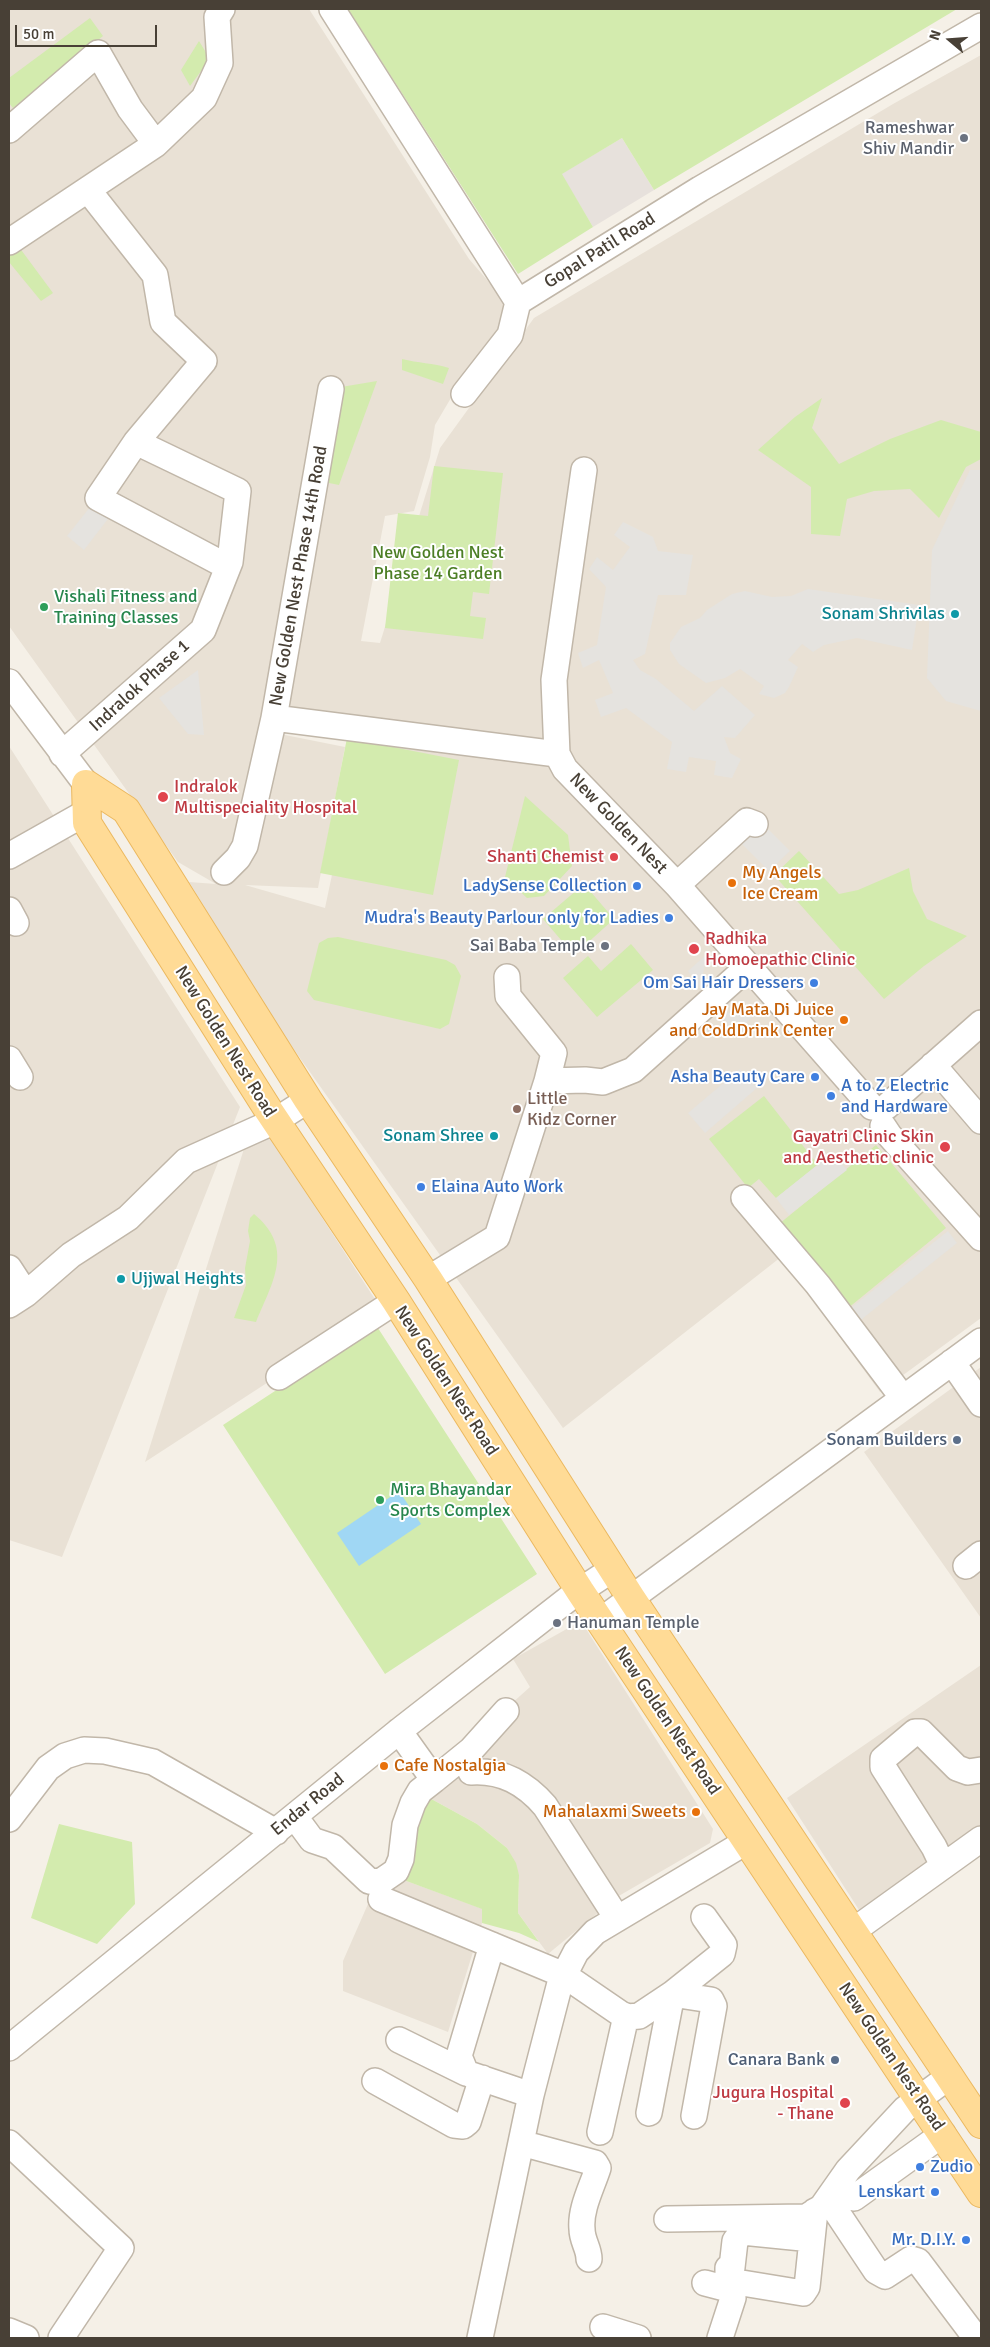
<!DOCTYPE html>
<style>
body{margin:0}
#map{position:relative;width:990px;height:2347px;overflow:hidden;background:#f5f0e7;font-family:Signika,sans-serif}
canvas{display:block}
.frame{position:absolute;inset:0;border:10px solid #484036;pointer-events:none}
.north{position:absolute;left:925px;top:15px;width:50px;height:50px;-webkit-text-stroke:4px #fff;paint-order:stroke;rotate:288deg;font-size:14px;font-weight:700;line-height:20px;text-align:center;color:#484036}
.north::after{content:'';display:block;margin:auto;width:18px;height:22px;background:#484036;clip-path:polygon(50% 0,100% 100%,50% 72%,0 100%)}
.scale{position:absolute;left:15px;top:25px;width:142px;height:22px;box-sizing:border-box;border:2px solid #484036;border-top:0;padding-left:6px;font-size:15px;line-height:18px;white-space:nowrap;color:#484036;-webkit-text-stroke:4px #fff;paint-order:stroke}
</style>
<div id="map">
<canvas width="990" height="2347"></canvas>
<div class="frame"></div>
<div class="north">N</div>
<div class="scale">50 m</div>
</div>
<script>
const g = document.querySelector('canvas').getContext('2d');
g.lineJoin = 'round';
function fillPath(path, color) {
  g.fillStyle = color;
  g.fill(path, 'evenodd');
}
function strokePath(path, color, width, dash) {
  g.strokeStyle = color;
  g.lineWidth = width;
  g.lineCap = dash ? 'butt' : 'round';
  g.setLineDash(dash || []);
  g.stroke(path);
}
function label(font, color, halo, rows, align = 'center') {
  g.font = font + ' Signika,sans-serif';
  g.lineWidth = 4;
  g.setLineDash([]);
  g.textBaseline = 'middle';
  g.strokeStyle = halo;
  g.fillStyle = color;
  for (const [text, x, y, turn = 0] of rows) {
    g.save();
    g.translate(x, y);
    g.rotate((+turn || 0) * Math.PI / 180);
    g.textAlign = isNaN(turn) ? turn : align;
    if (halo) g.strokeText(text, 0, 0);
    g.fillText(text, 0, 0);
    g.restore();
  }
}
fillPath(new Path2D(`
 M9 9H309L469 259 507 303 501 334 461 381 435 425 430 457 414 511 385 516 361 641 380 643 440 448 534 318 893 104 981 55V1318L880 1392 781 1257 563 1428 285 1037 189 882 216 884 178 862 9 626ZM309 715 364 723 325 908 245 885 318 888 345 747 280 734Z
 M9 746 240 1107 62 1557 9 1540Z
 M255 1114 378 1304 273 1379 145 1462Z
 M981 1367V1618L864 1452Z
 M581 1621 713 1829 710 1843 617 1897 548 1954 518 1913 519 1875 507 1848 477 1824 424 1795 501 1713 530 1687 513 1659Z
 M981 1665V1853L872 1930 787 1798Z
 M382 1872 483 1909 482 1923 448 2032 343 1991V1961Z`), '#e9e1d5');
fillPath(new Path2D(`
 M622 138 654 190 593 227 561 174Z`), '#e7e1dc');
fillPath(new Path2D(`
 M348 9H957L654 190 622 138 562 174 593 227 518 274Z
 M90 18 103 36 13 108 9 103V78Z
 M199 41 210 59 190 86 181 70Z
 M19 247 53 293 41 301 9 262V256Z
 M402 359C418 363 433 363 449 368L443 384 402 370Z
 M377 381 339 485 324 482 341 387Z
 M822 398 812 428 839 464 890 439 941 420 981 432V459L966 467 939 518 910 489 874 491 847 499 840 536 811 534V487L758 450 795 417Z
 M434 466 503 473 489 594 473 592 470 616 486 618 483 639 385 628 398 513 428 516Z
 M347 738 459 760 433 895 320 873Z
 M525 796 568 835 572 866 544 896 527 898 505 877Z
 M799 851 839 894 858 890 909 868 913 891 927 919 967 936 924 966 884 999 774 875Z
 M584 884 614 919 574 955 543 919Z
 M338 937 446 960 455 965 461 976 449 1024 440 1029 314 1000 307 991 319 943 328 938Z
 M631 944 653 970 597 1017 563 978 588 956 601 971Z
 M764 1096 818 1165 776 1198 759 1179 748 1188 709 1139Z
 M876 1145 946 1228 847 1309 779 1224Z
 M254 1214C295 1248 273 1281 256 1322L234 1318 246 1285 245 1268 250 1241 248 1231 250 1218Z
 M376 1325 537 1574 385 1674 223 1425Z
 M424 1795 477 1824 507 1848 516 1863 519 1875 518 1913 539 1942 519 1933 482 1923V1909L382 1872Z
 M59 1824 132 1842 135 1904 97 1944 31 1918Z`), '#d3ebae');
fillPath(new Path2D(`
 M970 470H981V711L946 701 927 678 932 550Z
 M94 502 111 515 84 550 67 536Z
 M623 522 653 537 658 551 693 555 686 595H658L645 654 633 660 640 670 656 679 694 711 722 686 755 715 735 738 724 737 730 753 741 759 732 778 714 775 716 761 689 757 686 772 667 769 672 742 626 708 601 717 595 700 613 693 599 660 583 668 578 653 597 645 606 587 589 569 597 557 613 570 630 547 614 535Z
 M808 589 919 605 912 650 857 638 824 645 813 652 802 644 788 660 798 667 789 687 785 693 774 698 759 694 764 686 740 669 725 678 706 683 679 664 670 650V643L681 627 700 618 707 610 732 594 745 591 772 597 791 596Z
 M198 670 204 735 188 734 159 698Z
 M759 820 790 851 769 871 738 840Z
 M707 954 700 989 688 971Z
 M739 1009 757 1013 735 1032 721 1015Z
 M740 1069 757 1088 705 1133 688 1113Z
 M832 1153 847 1170 789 1215 776 1198Z
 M948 1231 957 1243 857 1323 847 1311Z`), '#e5e3df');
fillPath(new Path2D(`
 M399 1491 421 1524 359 1566 337 1533Z`), '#a0d7f4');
const minor = new Path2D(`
 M332 9 518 302 700 189 981 26
 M9 130 98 53 130 109 156 144
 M88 190 155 275 163 322 204 361 136 442 98 498 228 567
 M9 242 156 144 204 98 220 63 217 17 222 9
 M331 389 274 718 557 754
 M464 394 510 335 518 302
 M584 470 554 680 557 754 565 769 677 885 872 1107
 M9 682 86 784
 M62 754 203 630 230 562 238 491 136 442
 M9 856 87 812
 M224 872 238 858 245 846 274 718
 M677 885 747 821 755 824
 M9 910 16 923
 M507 977 508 996 554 1053 547 1081
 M9 1059 20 1077
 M933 1065 981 1121
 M886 1107 981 1023
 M883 1126 889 1135 981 1238
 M744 1198 818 1285 903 1398
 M9 1268 26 1294
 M428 1279 497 1237 547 1081 585 1080 603 1082 633 1070 749 966
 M9 1305 26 1294 71 1255 128 1218 186 1161 275 1121 308 1100
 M952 1362 981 1404
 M279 1377 396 1301
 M966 1566 981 1554
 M600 1621 981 1341
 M471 1772C502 1770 525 1783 545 1806L617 1918
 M434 1780 471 1750 506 1711
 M295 1817 312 1840 333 1847 369 1881 380 1882 396 1871 401 1859 405 1825 413 1803 420 1791 434 1780 399 1731
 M9 1819 48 1768 65 1756 84 1750 105 1751 153 1762 276 1832
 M943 1866 934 1847 883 1767V1759L915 1732H921L957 1768 968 1772 981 1770
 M381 1899 564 1975 621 2014 628 2017 639 2016 672 1994 722 1954 724 1945 704 1917
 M853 1931 981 1839
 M492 1945 459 2056 466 2073 531 2095
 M399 2040 466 2073
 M9 2048 399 1731 572 1596 613 1569
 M375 2081 454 2125 463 2126 468 2122 482 2078
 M649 2113 672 1994 711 2000 714 2006 694 2116
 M600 2132 626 2016
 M9 2143 121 2248 61 2338
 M521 2143 595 2163 598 2168C592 2187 580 2209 582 2229 582 2241 589 2248 589 2259
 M854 2198 943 2134
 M828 2199 876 2271 885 2276 911 2259 918 2261 976 2338
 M667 2219 806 2217 822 2207 848 2170 905 2109 950 2076
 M812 2239 742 2232 735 2241 731 2276 736 2282 803 2293 807 2287 815 2211
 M705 2283 728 2289
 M603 2327 638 2338
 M9 2331 26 2338
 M480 2338 531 2095 560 1983 576 1952 595 1932 734 1849 746 1840
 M720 2338 733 2298 728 2289V2268`);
const major = new Path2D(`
 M981 2124 631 1598 428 1279 308 1100 126 810 86 784 87 823 269 1111 396 1301 580 1591 981 2193`);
strokePath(minor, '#c1b7a9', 28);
strokePath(major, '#ebb85f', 30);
strokePath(minor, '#fff', 25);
strokePath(major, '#ffdb96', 28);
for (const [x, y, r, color] of [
 [964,138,5,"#6b7280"],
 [44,607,5,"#2e9e5b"],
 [955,614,5,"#0f9aa8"],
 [163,797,6,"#e0444e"],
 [614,857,5,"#e0444e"],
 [732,883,5,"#e8710a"],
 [637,886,5,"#3f7fe0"],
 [669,918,5,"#3f7fe0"],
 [605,946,5,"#6b7280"],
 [694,949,6,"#e0444e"],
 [814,983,5,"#3f7fe0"],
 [844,1020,5,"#e8710a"],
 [815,1077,5,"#3f7fe0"],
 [831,1096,5,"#3f7fe0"],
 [517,1109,5,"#8d6e63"],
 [494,1136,5,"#0f9aa8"],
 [945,1147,6,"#e0444e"],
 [421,1187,5,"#3f7fe0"],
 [121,1279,5,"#0f9aa8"],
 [957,1440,5,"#5c6f8a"],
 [380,1500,5,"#2e9e5b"],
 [557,1623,5,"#6b7280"],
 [384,1766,5,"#e8710a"],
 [696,1812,5,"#e8710a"],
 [835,2060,5,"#5c6f8a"],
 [845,2103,6,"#e0444e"],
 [920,2167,5,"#3f7fe0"],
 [935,2192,5,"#3f7fe0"],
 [966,2240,5,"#3f7fe0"]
]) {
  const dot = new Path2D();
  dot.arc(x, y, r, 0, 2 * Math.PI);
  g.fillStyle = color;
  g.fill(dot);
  strokePath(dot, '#fff', 2);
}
label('18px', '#5b616d', '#fff', [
 ["Rameshwar",954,128],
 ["Shiv Mandir",954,149],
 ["Sai Baba Temple",595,946],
 ["Hanuman Temple",567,1623,"left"]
], 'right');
label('18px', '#484036', '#fff', [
 ["Gopal Patil Road",600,251,-32],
 ["New Golden Nest Phase 14th Road",299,576,-80],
 ["Indralok Phase 1",140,686,-42],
 ["New Golden Nest",618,824,46],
 ["New Golden Nest Road",225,1042,58],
 ["New Golden Nest Road",446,1381,57],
 ["New Golden Nest Road",667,1721,56],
 ["Endar Road",308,1805,-39],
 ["New Golden Nest Road",891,2057,56]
]);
label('18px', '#4c7e25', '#fff', [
 ["New Golden Nest",438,553],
 ["Phase 14 Garden",438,574]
]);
label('18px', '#27864d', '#fff', [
 ["Vishali Fitness and",54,597],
 ["Training Classes",54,618],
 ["Mira Bhayandar",390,1490],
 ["Sports Complex",390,1511]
], 'left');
label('18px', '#0d838f', '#fff', [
 ["Sonam Shrivilas",945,614],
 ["Sonam Shree",484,1136],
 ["Ujjwal Heights",131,1279,"left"]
], 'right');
label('18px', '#be3a42', '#fff', [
 ["Indralok",174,787,"left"],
 ["Multispeciality Hospital",174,808,"left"],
 ["Shanti Chemist",604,857],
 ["Radhika",705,939,"left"],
 ["Homoepathic Clinic",705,960,"left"],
 ["Gayatri Clinic Skin",934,1137],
 ["and Aesthetic clinic",934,1158],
 ["Jugura Hospital",834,2093],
 ["- Thane",834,2114]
], 'right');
label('18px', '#c56008', '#fff', [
 ["My Angels",742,873],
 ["Ice Cream",742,894],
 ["Jay Mata Di Juice",834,1010,"right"],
 ["and ColdDrink Center",834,1031,"right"],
 ["Cafe Nostalgia",394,1766],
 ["Mahalaxmi Sweets",686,1812,"right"]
], 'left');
label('18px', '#366cbe', '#fff', [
 ["LadySense Collection",627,886],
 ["Mudra's Beauty Parlour only for Ladies",659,918],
 ["Om Sai Hair Dressers",804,983],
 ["Asha Beauty Care",805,1077],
 ["A to Z Electric",841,1086,"left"],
 ["and Hardware",841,1107,"left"],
 ["Elaina Auto Work",431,1187,"left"],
 ["Zudio",930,2167,"left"],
 ["Lenskart",925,2192],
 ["Mr. D.I.Y.",956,2240]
], 'right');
label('18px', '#785e54', '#fff', [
 ["Little",527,1099],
 ["Kidz Corner",527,1120]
], 'left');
label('18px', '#4e5e75', '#fff', [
 ["Sonam Builders",947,1440],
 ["Canara Bank",825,2060]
], 'right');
</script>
